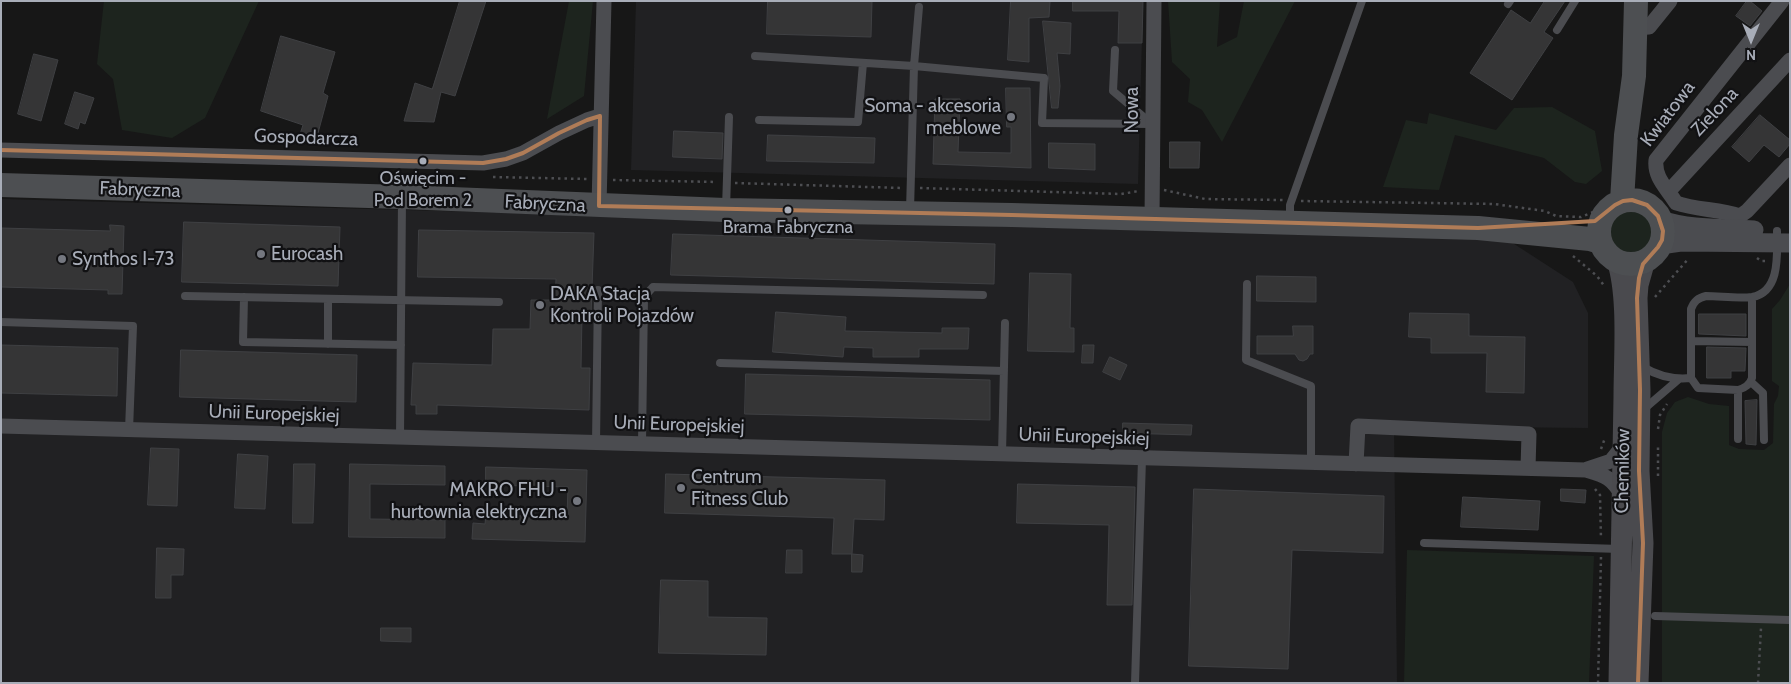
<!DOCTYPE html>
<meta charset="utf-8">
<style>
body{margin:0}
#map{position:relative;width:1791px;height:684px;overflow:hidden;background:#171717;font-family:Cabin,sans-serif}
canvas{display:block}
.frame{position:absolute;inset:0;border:2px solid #a8adb8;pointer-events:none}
.north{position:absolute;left:1726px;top:15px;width:50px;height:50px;-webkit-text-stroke:4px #111113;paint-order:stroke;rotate:180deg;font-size:14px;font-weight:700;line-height:20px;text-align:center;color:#a8adb8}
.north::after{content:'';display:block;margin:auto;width:18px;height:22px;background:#a8adb8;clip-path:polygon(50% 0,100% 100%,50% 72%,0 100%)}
</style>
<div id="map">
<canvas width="1791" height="684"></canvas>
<div class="frame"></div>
<div class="north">N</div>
</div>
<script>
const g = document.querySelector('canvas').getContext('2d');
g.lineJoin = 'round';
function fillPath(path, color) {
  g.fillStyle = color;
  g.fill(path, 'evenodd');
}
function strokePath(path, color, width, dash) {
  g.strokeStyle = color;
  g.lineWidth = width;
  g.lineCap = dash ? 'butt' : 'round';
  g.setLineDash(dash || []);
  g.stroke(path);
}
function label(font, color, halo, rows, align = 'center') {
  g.font = font + ' Cabin,sans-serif';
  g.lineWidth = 4.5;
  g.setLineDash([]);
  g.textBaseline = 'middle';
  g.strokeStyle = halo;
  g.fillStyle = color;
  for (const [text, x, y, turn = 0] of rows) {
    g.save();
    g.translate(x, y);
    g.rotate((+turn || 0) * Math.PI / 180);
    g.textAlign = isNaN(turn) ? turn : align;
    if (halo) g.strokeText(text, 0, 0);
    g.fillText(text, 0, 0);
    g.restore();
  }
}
fillPath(new Path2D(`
 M636 1H1143L1138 184 631 170Z
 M1 199 1508 240 1573 282 1588 313V428L1394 426 1397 683H1Z`), '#212123');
fillPath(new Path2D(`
 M104 1H259L205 118 172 138 122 130 113 79 97 64Z
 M569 1H593L584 96 547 119Z
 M1168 1H1220L1217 47 1237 37 1244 1H1295L1222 142 1202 110 1188 102 1190 79 1172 62Z
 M1552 107 1595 131 1602 171 1586 184 1575 182 1544 158 1455 135 1439 190 1383 187 1406 120 1427 124 1429 113 1496 130 1514 108Z
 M1606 232a24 24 0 1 1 48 0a24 24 0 1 1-48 0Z
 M1790 284V683H1662V432L1667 413 1675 402 1688 397 1709 404 1729 406V445L1739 449 1764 450 1773 443 1774 404 1778 396 1779 386 1772 381V309L1780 300Z
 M1407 550 1594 556 1589 683H1404Z`), '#1d241e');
const building = new Path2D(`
 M460 1H486L455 96 441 92 434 122 404 121 415 83 432 89Z
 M768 1H872L871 37 767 34Z
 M1011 1H1050L1049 17 1029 18V62L1008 60Z
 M1073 1H1143L1142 43H1118L1119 11H1073Z
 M1545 1H1565L1544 32 1553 38 1512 100 1470 73 1511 10 1530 23Z
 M1747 1H1750L1762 11 1750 26 1736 16Z
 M1043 21 1071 23 1070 54 1057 53 1060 86 1058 108H1052Z
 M281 36 335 52 323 93 328 96 318 133 300 134 303 125 261 111Z
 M34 54 58 60 41 121 18 114Z
 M1006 88H1030L1031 168 933 164 935 99H960L958 152 1011 153V127H1007Z
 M75 92 94 98 85 124 80 122 78 129 65 124Z
 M1760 115 1790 140V144L1779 157 1764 145 1749 162 1732 147Z
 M674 131 723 133 722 159 673 157Z
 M768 135 875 138 874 163 767 161Z
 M1170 142H1200L1199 168H1170Z
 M1049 143 1095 144V170L1049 168Z
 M184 222 340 227 338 286 182 282Z
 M110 225 124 226 122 294H108V290L1 287V228L110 231Z
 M419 230 594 233 591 315H582L581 368H590L589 410 437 405V414H416V405H411L413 363 492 365 493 329H530L531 300H555L556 279 418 277Z
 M673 234 995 244 994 284 671 275Z
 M1030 273 1071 274 1070 328H1074V352L1028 351Z
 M1257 276 1316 277V302L1257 301Z
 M776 312 846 317 845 331 942 333V328H969L968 349H919V357H873V348L844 347 843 357 773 352Z
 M1410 313 1469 314V336L1525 337 1524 393 1486 392 1487 353H1431V338L1409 337Z
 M1699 314H1746V336L1699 334Z
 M1293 326H1313V354H1310L1307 359 1303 361 1299 360 1295 354H1257V336H1293Z
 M1 345 118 348 117 396 1 393Z
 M1083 345H1094L1093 363H1082Z
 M1707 347 1746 348 1745 371H1731V378H1707Z
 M181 350 357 355 356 402 180 397Z
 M1110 357 1127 365 1120 380 1103 372Z
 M746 374 990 380V420L745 414Z
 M1757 400 1756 445 1746 444 1745 401Z
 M1123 423 1192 425 1191 435 1123 433Z
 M151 448 179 449 177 506 148 505Z
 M238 454 268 456 265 509 235 508Z
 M294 464H315L313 523H293Z
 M350 464 445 466V485L370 484V519L445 520V538L349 537Z
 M486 467 587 470 585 542 472 539 473 523 485 524 486 515 567 517 568 487 486 485Z
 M666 474 885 480 884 520 854 519 852 554H832L834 518 665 513Z
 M1018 484 1135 487 1132 605H1107L1109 525 1017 523Z
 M1194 489 1384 496 1383 553 1292 550 1288 669 1189 666Z
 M1561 489 1586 490 1585 503 1561 501Z
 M1463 497 1540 501 1538 530 1461 527Z
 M157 548 184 549 183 575H171V598H156Z
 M787 550H802V573H786Z
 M852 554 863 555 862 572H852Z
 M661 580 708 581V617L767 618 766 655 659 653Z
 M381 628H411V642L381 641Z`);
fillPath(building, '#353536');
strokePath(building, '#3f4043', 1);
strokePath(new Path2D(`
 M493 177 587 179
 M613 180 717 182
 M735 183 902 188
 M920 188 1121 194 1139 191
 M1164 190 1205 199 1283 200
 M1301 201 1494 204 1545 211 1556 216 1581 217 1593 212 1604 202
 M1573 256 1597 276 1605 287
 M1757 258 1761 261H1768
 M1655 297 1689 258
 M1658 429 1660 415 1667 404
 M1601 449 1605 438
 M1658 476V444
 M1595 489 1600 495 1601 539
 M1598 683 1601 557
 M1758 683 1761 628`), '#4d4e52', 2.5, [2.5, 4]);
strokePath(new Path2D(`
 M1508 4 1510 1
 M1557 30 1575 1
 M1115 50 1113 91 1152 124
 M755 56 914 66 1044 78 1042 123 1152 124
 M759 120 858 122 863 63
 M726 208 729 117
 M910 210 914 66 919 7
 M1290 220V205L1362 1
 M1247 284 1246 360 1311 386V463
 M185 296 499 302
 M244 297 243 342 401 345
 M1752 297V378C1750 385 1745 388 1738 390L1698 388 1691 378V309C1694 301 1698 298 1706 296 1720 296 1738 299 1752 297 1781 292 1777 253 1777 231
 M1 322 133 326 129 430
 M1691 341 1752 342
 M328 344V299
 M720 363 1004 371
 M1643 367C1658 376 1673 380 1691 378
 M1751 382 1763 393 1764 440
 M1738 390V439
 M1644 409 1679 379
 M400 437 402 199
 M596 443 598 290
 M642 444 644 297 653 287 983 295
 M1002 454 1005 323
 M1424 543 1620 549
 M1655 616 1790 620
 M1135 683 1142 459`), '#4b4c50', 8);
strokePath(new Path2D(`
 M1635 28 1649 27 1670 1
 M1 150 483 163 506 159 523 153 559 133 587 120 600 116
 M1669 191 1790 60
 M599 206 604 1
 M1740 216C1719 209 1697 210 1676 203 1667 188 1654 178 1656 160L1782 1
 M1740 216 1747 211 1790 165
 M1152 219 1154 1
 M1 426 1586 470C1606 476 1611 477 1623 496
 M1356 464 1358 426 1529 434 1528 468
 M1587 469 1611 461 1623 446`), '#4b4c50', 15);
strokePath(new Path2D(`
 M1661 220C1691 230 1723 228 1754 230
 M1658 249 1667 244 1681 242 1790 243`), '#4b4c50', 19);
strokePath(new Path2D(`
 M1617 260C1629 296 1624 357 1624 397 1623 492 1621 587 1619 683
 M1638 683 1643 543 1639 471 1640 390 1637 298 1638 285 1645 260`), '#4a4a4e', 21);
strokePath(new Path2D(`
 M1 185 402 197 725 210 1012 215 1478 228 1590 239 1600 242
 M1599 232a32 32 0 1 1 64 0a32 32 0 1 1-64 0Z
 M1622 201 1626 135 1634 76 1636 1`), '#4d4f52', 24);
strokePath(new Path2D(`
 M1 150 483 163 506 159 523 153 559 133 587 120 600 116
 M599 206 1012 215 1478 228 1595 221 1615 205 1623 201 1632 200 1647 205 1658 216 1663 231 1662 240 1658 247 1643 264 1639 278 1637 298 1640 390 1639 471 1643 543 1638 683
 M599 206 600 116`), '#b07c57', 4);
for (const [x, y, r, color] of [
 [1011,117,5,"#757880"],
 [423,161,4.5,"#a8adb8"],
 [788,210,4.5,"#a8adb8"],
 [261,254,5,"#757880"],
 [62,259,5,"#757880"],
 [540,305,5,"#757880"],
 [681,488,5,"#757880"],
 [577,501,5,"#757880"]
]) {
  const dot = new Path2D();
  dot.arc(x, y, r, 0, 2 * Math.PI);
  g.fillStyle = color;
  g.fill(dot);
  strokePath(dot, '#111113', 2);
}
label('18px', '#a8adb8', '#111113', [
 ["Oświęcim -",423,179],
 ["Pod Borem 2",423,201],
 ["Brama Fabryczna",788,228]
]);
label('19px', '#a8adb8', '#111113', [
 ["Soma - akcesoria",1001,106,"right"],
 ["meblowe",1001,128,"right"],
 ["Eurocash",271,254],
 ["Synthos I-73",72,259],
 ["DAKA Stacja",550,294],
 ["Kontroli Pojazdów",550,316],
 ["Centrum",691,477],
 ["Fitness Club",691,499],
 ["MAKRO FHU -",567,490,"right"],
 ["hurtownia elektryczna",567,512,"right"]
], 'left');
label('19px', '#a8adb8', '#111113', [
 ["Nowa",1132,110,-90],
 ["Zielona",1715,112,-47],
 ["Kwiatowa",1668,114,-53],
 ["Gospodarcza",306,138,2],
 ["Fabryczna",140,190,2],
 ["Fabryczna",545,204,3],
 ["Unii Europejskiej",274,414,2],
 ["Unii Europejskiej",679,425,2],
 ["Unii Europejskiej",1084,437,2],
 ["Chemików",1623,471,-89]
]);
</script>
